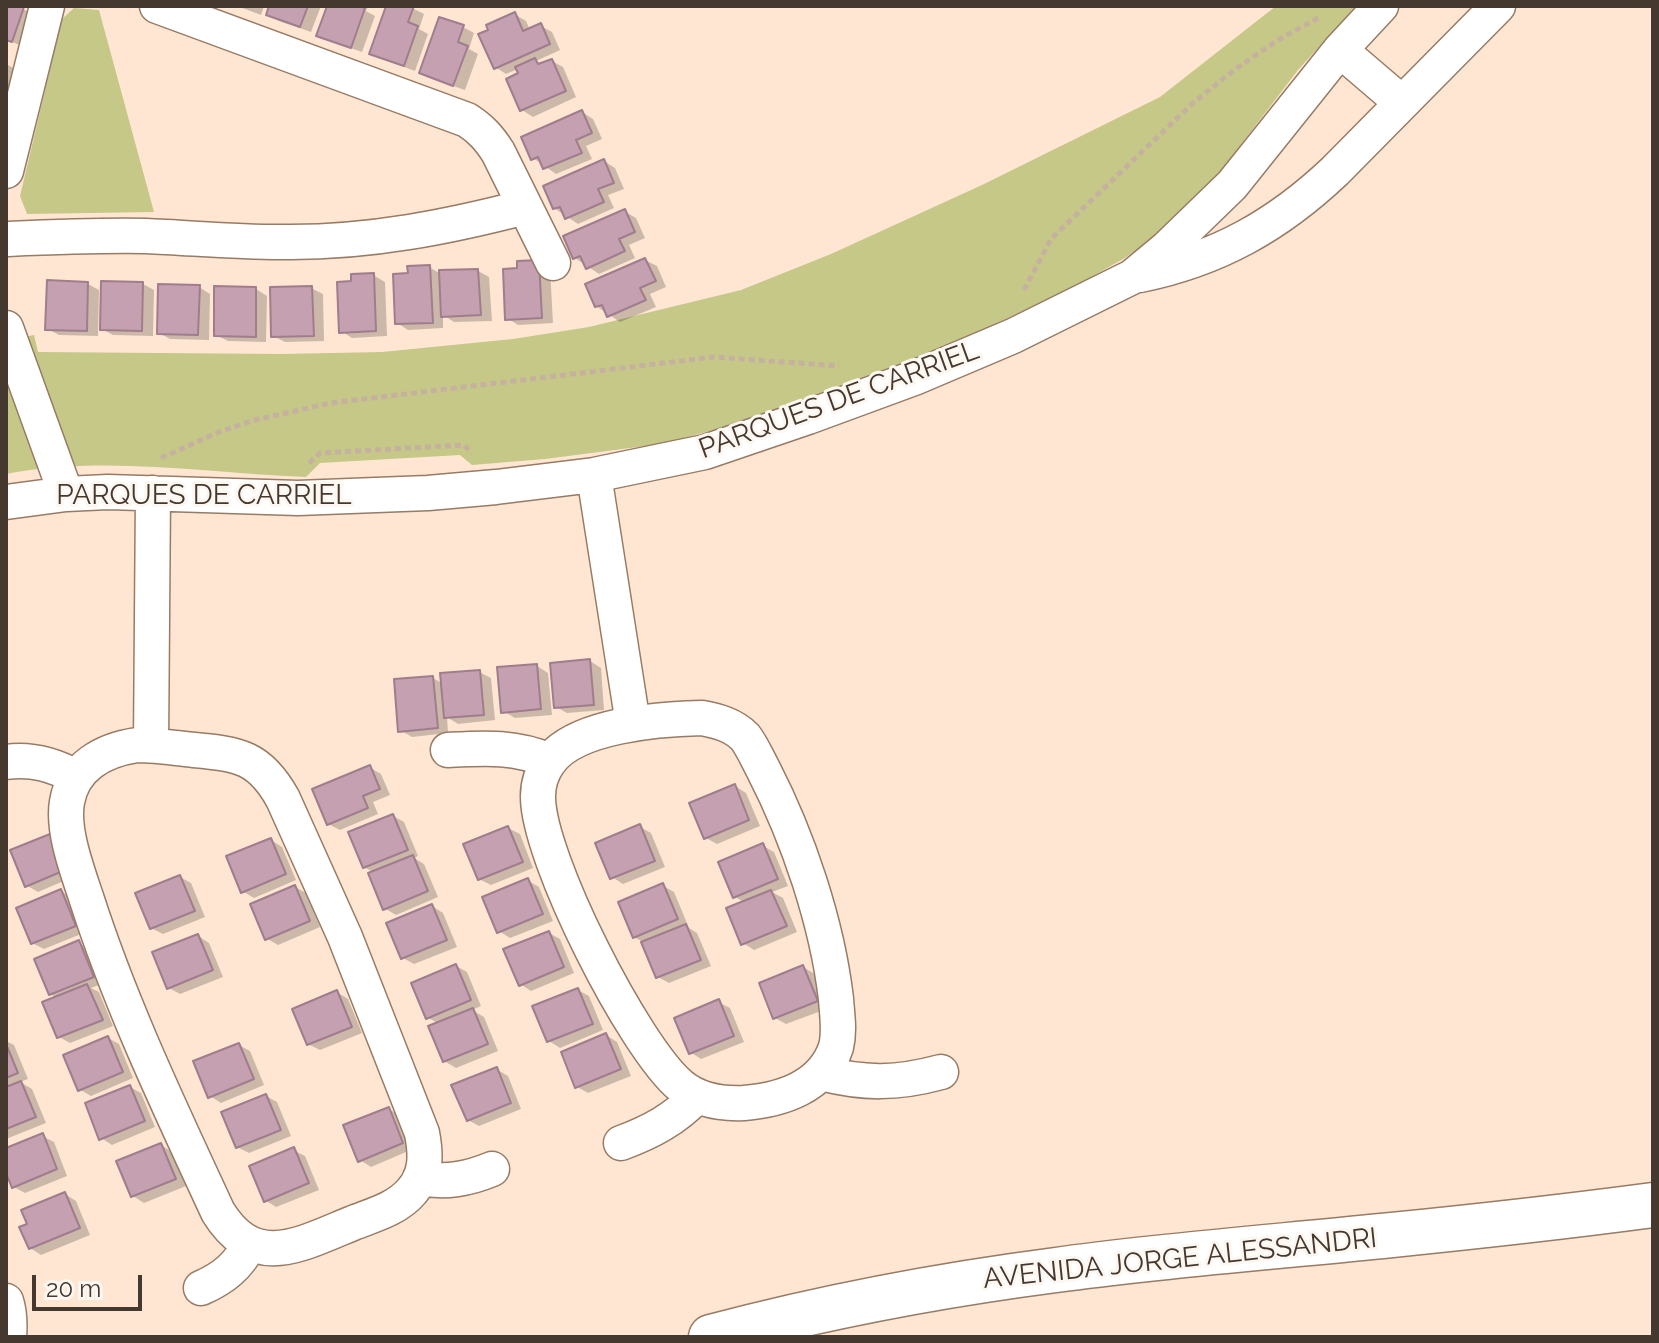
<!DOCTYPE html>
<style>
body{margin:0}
#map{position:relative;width:1659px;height:1343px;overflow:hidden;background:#ffe6d3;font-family:Raleway,sans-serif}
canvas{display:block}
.frame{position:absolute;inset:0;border:8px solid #45382f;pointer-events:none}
.scale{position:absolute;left:32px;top:1275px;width:110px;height:36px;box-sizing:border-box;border:4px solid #45382f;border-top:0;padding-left:10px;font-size:24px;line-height:28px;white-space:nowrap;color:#45382f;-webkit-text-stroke:6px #fdf7f2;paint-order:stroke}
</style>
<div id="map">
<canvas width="1659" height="1343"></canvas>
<div class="frame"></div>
<div class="scale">20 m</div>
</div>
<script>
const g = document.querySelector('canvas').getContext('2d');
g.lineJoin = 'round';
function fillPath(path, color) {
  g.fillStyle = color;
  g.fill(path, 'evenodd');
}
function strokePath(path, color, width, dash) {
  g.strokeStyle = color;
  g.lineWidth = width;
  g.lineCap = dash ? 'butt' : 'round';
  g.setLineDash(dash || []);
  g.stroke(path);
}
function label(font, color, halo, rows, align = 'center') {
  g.font = font + ' Raleway,sans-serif';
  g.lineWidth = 6;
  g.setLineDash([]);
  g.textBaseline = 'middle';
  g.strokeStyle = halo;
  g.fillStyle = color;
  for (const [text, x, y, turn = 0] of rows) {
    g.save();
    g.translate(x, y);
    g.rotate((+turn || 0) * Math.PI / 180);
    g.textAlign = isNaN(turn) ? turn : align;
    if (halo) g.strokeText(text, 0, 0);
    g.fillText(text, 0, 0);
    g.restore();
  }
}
fillPath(new Path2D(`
 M1276 6H1356L1298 70 1216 177 1159 235 1123 259 1077 285 968 337 780 412 661 444 545 459 472 465 460 455 320 463 306 477C208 473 102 455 6 474V341L34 335 38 352 281 354 382 352 513 339 589 327 741 290 831 254 982 185 1160 97Z
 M74 8 99 10 154 212 27 214 20 196 62 19Z`), '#c5c887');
fillPath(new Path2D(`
 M6 6H17L35 15 23 46 6 40Z
 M237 6H264L261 15Z
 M271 6H321L311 32 279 21 268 14Z
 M329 6H368L366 11 375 16 362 52 330 41 319 35Z
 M388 6H408L424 14 419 29 428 34 415 71 382 59 371 53Z
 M514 14 526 21 530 30 541 26 552 32 560 50 536 61 542 65 552 61 563 67 576 97 533 117 522 110 520 74 518 69 506 74 495 67Z
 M463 27 474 33 469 49 478 54 465 90 432 79 421 72Z
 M6 64 17 70 6 100Z
 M582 112 593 119 602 139 586 146 592 159 556 174 533 158Z
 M604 161 615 168 624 189 608 195 614 208 578 224 554 208Z
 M624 211 636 218 645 238 629 245 635 258 599 274 575 258Z
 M645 260 657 266 666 287 650 294 656 307 620 322 596 306Z
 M429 267 441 274 478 271 489 277 492 321 454 322 443 315V328L408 330 397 323 410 275Z
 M550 268 553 323 518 325 507 318 505 271Z
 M373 275 385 282 387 336 352 338 341 331Z
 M88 284 99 290 98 336 59 335 48 329Z
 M143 284 154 290 153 336 113 335 102 329Z
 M199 287 210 294 209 340 170 339 159 333Z
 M311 288 323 294 324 341 285 342 273 336Z
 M256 289 267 296 266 342 228 341 216 335Z
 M590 661 601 668 604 710 567 713 556 707Z
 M537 666 548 673 552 715 515 718 503 711Z
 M479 672 491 678 495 720 458 724 447 717 448 733 412 737 400 730 433 678 443 684Z
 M369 767 381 774 390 795 373 802 378 814 340 830 328 824Z
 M735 786 746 793 760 826 717 844 706 838Z
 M393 816 404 822 418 856 414 858 424 864 438 897 396 915 384 908 375 873 364 867Z
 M640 827 651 833 665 867 623 884 612 877Z
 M508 828 520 834 533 868 491 885 479 879Z
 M271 840 282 847 296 880 254 898 242 891Z
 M763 846 774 852 788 886 772 892 783 898 797 932 754 950 743 943 745 903 734 896Z
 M12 851 80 874 38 892 26 885Z
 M180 877 191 883 205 917 163 934 151 928Z
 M527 880 539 887 553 921 510 938 499 931Z
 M663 886 674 892 689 928 697 933 711 966 669 983 658 977 643 942 634 937Z
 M295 887 306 893 320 927 278 945 266 938Z
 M61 891 72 898 86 932 44 949 32 943Z
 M432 906 443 913 457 947 414 964 403 958Z
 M549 933 560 939 574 973 531 991 520 984Z
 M198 936 209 943 223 977 180 994 169 988Z
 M79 943 90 949 104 983 91 988 99 992 113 1026 70 1043 59 1037 57 998 50 994Z
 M456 966 467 972 481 1006 472 1010 484 1017 498 1051 456 1068 444 1061 439 1024 427 1017Z
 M803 967 815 974 829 1008 786 1024 775 1018Z
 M578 990 589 996 603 1030 560 1048 549 1041Z
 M337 992 348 999 362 1033 320 1050 308 1044Z
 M718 1002 730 1008 744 1042 701 1059 690 1052Z
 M606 1035 617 1042 631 1076 588 1093 577 1087Z
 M108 1038 119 1044 133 1078 91 1096 79 1089Z
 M6 1041 14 1045 28 1079 20 1082 32 1089 46 1123 6 1139Z
 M239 1045 250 1051 264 1085 221 1103 210 1096Z
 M496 1069 508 1076 521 1109 479 1126 468 1120Z
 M130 1087 141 1093 155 1127 112 1145 101 1138Z
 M266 1096 277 1102 291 1136 249 1153 237 1147Z
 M388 1109 400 1115 413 1149 371 1167 360 1160Z
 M42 1136 54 1142 67 1176 25 1193 14 1187 6 1168V1150Z
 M161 1145 172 1152 186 1186 144 1203 133 1196Z
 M293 1150 305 1156 319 1190 276 1207 265 1200Z
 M65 1194 76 1201 90 1235 41 1255 30 1248Z`), '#0003');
const building = new Path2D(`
 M6 6 24 7 12 42 6 40Z
 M269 6H308L300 27 266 15Z
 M327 6H360L365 8 351 48 316 36Z
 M386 6H414L408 22 418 26 404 66 369 54Z
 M515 12 523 31 541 23 550 44 494 69 478 34 488 30 486 25Z
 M439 17 464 25 458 42 468 46 453 86 419 73Z
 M535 58 538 64 552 59 566 91 520 111 506 79 518 73 515 67Z
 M582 110 592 133 576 140 582 153 543 169 538 157 531 160 521 137Z
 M604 159 614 183 598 189 604 202 565 219 560 207 553 209 543 186Z
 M625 209 635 232 619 239 625 251 586 269 580 256 573 259 563 236Z
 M645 258 656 281 640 288 646 300 607 317 602 305 595 307 585 284Z
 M539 260 542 318 505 320 503 269 517 268V261Z
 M430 265 433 323 395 324 393 274 408 273 407 266Z
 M478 269 481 315 441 317 439 270Z
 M374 273 376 331 339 333 337 282 351 281V274Z
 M47 280 88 282 87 331 45 330Z
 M101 281 143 282 142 331 100 330Z
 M158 284 200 285 198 335 157 334Z
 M214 286 256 287V337L214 336Z
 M312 286 314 336 271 337 270 287Z
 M590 659 594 705 554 708 550 663Z
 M537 664 541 709 501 713 497 667Z
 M480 670 484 715 444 718 440 673Z
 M433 676 438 728 398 732 394 679Z
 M370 765 380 789 363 796 368 808 327 825 312 789Z
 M735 784 749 820 704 839 689 803Z
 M393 814 408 850 363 868 348 832Z
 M640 824 655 861 610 879 595 843Z
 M508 826 523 862 478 880 463 844Z
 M55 832 70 868 25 887 10 850Z
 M271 838 286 874 241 893 226 856Z
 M763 843 778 879 733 898 718 862Z
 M413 855 428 891 383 910 368 873Z
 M180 875 195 911 150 929 135 893Z
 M528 878 543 914 497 933 482 897Z
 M663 883 678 919 633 938 618 902Z
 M295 885 310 921 265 940 250 904Z
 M61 889 76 926 31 944 16 908Z
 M771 890 787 926 741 945 726 908Z
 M432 904 447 940 401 959 386 923Z
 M686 924 701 960 656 978 641 942Z
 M549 931 564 967 519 986 503 949Z
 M198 934 213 970 167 989 152 952Z
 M79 940 94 977 49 995 34 959Z
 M456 964 471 1000 426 1019 411 983Z
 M803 965 818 1001 773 1019 759 983Z
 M87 984 103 1020 57 1038 42 1002Z
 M578 988 593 1024 547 1042 532 1006Z
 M337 990 352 1027 307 1045 292 1009Z
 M719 999 734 1036 689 1054 674 1018Z
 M473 1008 488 1044 443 1062 428 1026Z
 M606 1033 621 1069 575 1088 561 1052Z
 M108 1036 123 1072 78 1091 63 1055Z
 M239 1043 254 1079 208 1098 193 1061Z
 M6 1044 18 1073 6 1078Z
 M497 1067 511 1103 467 1121 451 1085Z
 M21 1081 36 1117 6 1129V1087Z
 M130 1085 145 1121 99 1140 85 1103Z
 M266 1094 281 1130 236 1148 221 1112Z
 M389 1107 403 1143 358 1162 343 1125Z
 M43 1133 57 1169 12 1188 6 1173V1148Z
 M161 1143 176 1179 131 1197 116 1161Z
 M294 1147 309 1183 264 1202 249 1166Z
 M65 1192 80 1228 29 1249 19 1227 27 1224 21 1210Z`);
fillPath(building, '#c4a0b1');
strokePath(building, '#9f7d8d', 2);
const minor = new Path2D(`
 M157 6 467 120C481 129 489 138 498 152L553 263
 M1340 50 1402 103
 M6 171 47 6
 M6 239C53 237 99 235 146 236 194 238 243 243 291 242 371 242 448 227 525 207
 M1140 275C1218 259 1278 225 1335 171L1498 6
 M6 328 66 494
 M594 475 633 724
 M6 502 66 494 108 492 298 498 428 493 496 487 594 475 705 452 808 417 914 378 1013 336 1132 277 1167 248 1232 185 1340 50 1381 6
 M702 718C718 721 733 725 745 737 752 746 757 758 763 769 798 837 827 922 836 999 837 1014 840 1031 836 1047 823 1087 781 1100 744 1103 722 1104 698 1100 681 1086 634 1047 537 856 538 796 538 784 542 772 549 762 575 725 660 719 702 718Z
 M137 745C156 745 175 748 194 750 239 754 260 757 283 799L345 937 422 1133C426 1154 427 1174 412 1191 397 1209 373 1215 353 1223 301 1244 255 1272 218 1212 170 1108 121 1006 86 897 77 870 62 830 67 802 73 766 104 750 137 745Z
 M151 745 153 493
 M448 750C486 748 515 746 550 761
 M6 762C32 758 54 765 76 777
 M821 1073C864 1084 897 1084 941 1072
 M621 1143C651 1132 675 1119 697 1096
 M420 1178C446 1183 468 1179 492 1169
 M201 1288C224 1278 238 1266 250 1244
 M6 1301C10 1313 10 1324 9 1337`);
const trunk = new Path2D(`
 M711 1337C824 1307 940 1285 1056 1270 1164 1255 1273 1247 1382 1236 1472 1227 1563 1217 1653 1205`);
strokePath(minor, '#977b65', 37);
strokePath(trunk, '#977b65', 47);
strokePath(new Path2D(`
 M1024 290 1051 239 1193 103 1234 70 1278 40 1318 18
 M161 458 219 432 255 420 331 403 714 357 839 366
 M309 463 320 453 464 445 472 453`), '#c6b1a1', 5, [6, 4]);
strokePath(minor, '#fff', 34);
strokePath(trunk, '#fff', 44);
label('28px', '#45382f', '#fdf7f2', [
 ["PARQUES DE CARRIEL",839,400,-20],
 ["PARQUES DE CARRIEL",204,496],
 ["AVENIDA JORGE ALESSANDRI",1180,1259,-6]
]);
</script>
